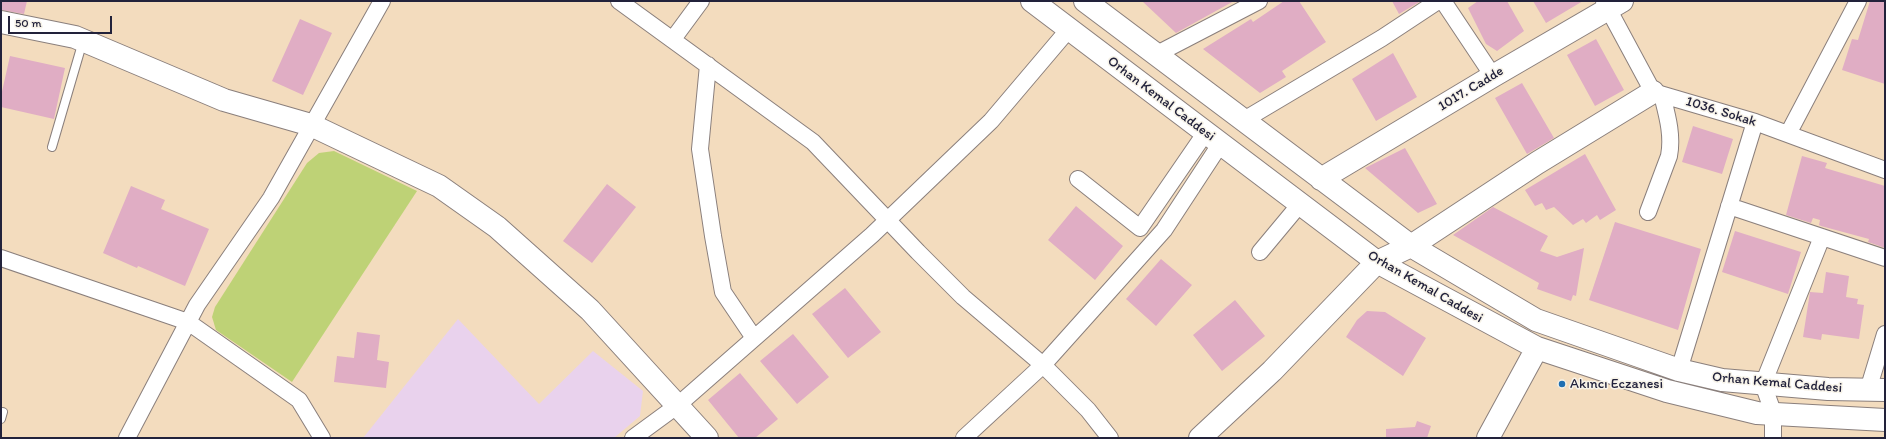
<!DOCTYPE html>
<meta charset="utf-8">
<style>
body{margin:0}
#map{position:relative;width:1886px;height:439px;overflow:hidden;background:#f3dcbe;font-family:Itim,sans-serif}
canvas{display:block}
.frame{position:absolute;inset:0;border:2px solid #22223b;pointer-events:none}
.scale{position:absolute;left:8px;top:16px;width:104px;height:18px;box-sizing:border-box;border:2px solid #22223b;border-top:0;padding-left:5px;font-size:12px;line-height:14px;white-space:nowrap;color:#22223b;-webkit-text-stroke:3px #f7f3e8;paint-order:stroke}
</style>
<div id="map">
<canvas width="1886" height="439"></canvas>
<div class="frame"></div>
<div class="scale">50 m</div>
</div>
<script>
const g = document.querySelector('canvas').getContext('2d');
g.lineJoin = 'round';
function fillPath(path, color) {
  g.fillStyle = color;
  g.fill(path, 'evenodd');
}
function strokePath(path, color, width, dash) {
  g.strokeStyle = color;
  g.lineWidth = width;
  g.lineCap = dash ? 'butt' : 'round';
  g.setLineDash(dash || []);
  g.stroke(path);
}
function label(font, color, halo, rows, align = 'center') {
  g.font = font + ' Itim,sans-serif';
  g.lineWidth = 3;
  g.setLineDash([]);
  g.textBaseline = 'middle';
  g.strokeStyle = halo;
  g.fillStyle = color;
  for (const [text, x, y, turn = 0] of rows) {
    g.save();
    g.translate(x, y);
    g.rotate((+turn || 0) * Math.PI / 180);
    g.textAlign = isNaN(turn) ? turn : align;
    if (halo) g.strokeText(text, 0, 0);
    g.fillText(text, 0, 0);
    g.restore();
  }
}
fillPath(new Path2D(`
 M458 319 539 404 593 351 643 391 640 416 614 438H363Z`), '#e9d2ed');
fillPath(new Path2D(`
 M334 151 417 191 292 382 216 330 212 317 215 307 307 163 319 153Z`), '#bed276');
fillPath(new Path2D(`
 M1 1H27L24 14 1 10Z
 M1142 1H1234L1176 33Z
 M1284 1H1299L1326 42 1282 71 1286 77 1260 93 1203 49 1251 19 1253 22Z
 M1392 1H1421L1399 14Z
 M1478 1H1507L1524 31 1497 51 1486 44 1468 8Z
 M1533 1H1583L1546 23Z
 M1870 1H1885V84L1842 70 1852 39 1858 40Z
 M300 19 332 33 303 95 272 81Z
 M1596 39 1624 90 1595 106 1567 55Z
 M1393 53 1417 97 1376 121 1352 79Z
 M10 56 65 68 54 119 1 107V96Z
 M1522 83 1554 138 1527 154 1495 98Z
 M1693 126 1733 139 1722 174 1682 162Z
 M1405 148 1437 204 1418 213 1365 168Z
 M1585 154 1616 210 1600 220 1597 215 1586 223 1583 219 1573 225 1554 207 1546 210 1542 203 1535 206 1525 190Z
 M1802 156 1827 163 1825 168 1885 186V248L1868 242 1869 239 1821 226 1819 225 1820 220 1813 218 1811 223 1786 215Z
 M607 184 636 207 592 263 563 241Z
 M131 186 165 200 161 209 209 229 185 286 138 266 137 268 103 253Z
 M1076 206 1123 246 1095 280 1048 240Z
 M1493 207 1548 236 1540 251 1557 257 1584 248 1576 296 1573 295 1571 301 1537 289 1539 283 1453 235Z
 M1615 222 1701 249 1678 330 1589 300Z
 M1735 231 1801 252 1788 294 1722 272Z
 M1161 259 1192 285 1156 326 1126 299Z
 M1826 272 1849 276 1846 297 1858 299 1857 304 1864 305 1859 339 1822 334 1821 340 1803 337 1810 292 1823 293Z
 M845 288 881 332 848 358 812 314Z
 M1235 300 1265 336 1222 371 1193 335Z
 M1367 311 1385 312 1426 338 1403 376 1346 337 1357 320Z
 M357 332 380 335 377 360 389 362 386 388 334 382 337 356 354 358Z
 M793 334 829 377 797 404 760 361Z
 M740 373 778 419 755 438H739L708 400Z
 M1417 421 1431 426 1427 438H1386V429L1415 427Z`), '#e0adc4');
const lane = new Path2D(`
 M52 147 83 41
 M1 419 3 412`);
const street = new Path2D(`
 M619 1 813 142 918 252 963 297 1043 365 1088 410 1110 438
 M1443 1 1493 76
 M1604 1 1653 92 1755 122 1885 170
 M673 39 701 1
 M1157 54 1259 1
 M708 65 700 149 713 236 723 292 754 338
 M1244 120 1382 38 1438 1
 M1788 134 1858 1
 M1078 179 1140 228 1206 132
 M1729 206 1885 258
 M1648 212 1669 156C1673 135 1667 115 1662 95
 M1260 252 1300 204
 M1 258 188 322 299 400 322 438
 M1679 370 1755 122
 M1868 390 1885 334
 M127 438 197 305 271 198 382 1
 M633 438 678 405 872 235 991 121 1069 29
 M964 438 1043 365 1164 230 1221 143
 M1773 438V412L1763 384 1822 237`);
const secondary = new Path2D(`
 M1032 1 1377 262 1537 348 1667 391 1757 413 1885 420
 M1085 1 1411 246 1536 320 1679 370 1722 380 1828 389 1885 390
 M1 22 75 37 224 100 311 125 439 186 497 227 590 310 707 438
 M1321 179 1493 76 1622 1
 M1200 438 1272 371 1377 262 1411 246 1537 163 1653 92
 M1488 438 1537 348`);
strokePath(lane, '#8a7f7c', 10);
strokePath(street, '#8a7f7c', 18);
strokePath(secondary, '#8a7f7c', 24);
strokePath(lane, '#fff', 8);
strokePath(street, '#fff', 16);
strokePath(secondary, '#fff', 22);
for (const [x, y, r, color] of [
 [1562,384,4,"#1f6fb2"]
]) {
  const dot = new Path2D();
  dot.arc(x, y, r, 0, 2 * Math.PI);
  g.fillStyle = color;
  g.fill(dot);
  strokePath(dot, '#f7f3e8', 1.5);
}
label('14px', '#22223b', '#f7f3e8', [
 ["1017. Cadde",1471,89,-31],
 ["Orhan Kemal Caddesi",1161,99,37],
 ["1036. Sokak",1721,112,17],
 ["Orhan Kemal Caddesi",1425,287,30],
 ["Orhan Kemal Caddesi",1777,383,5]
]);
label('14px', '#22223b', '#f7f3e8', [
 ["Akıncı Eczanesi",1570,384]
], 'left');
</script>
